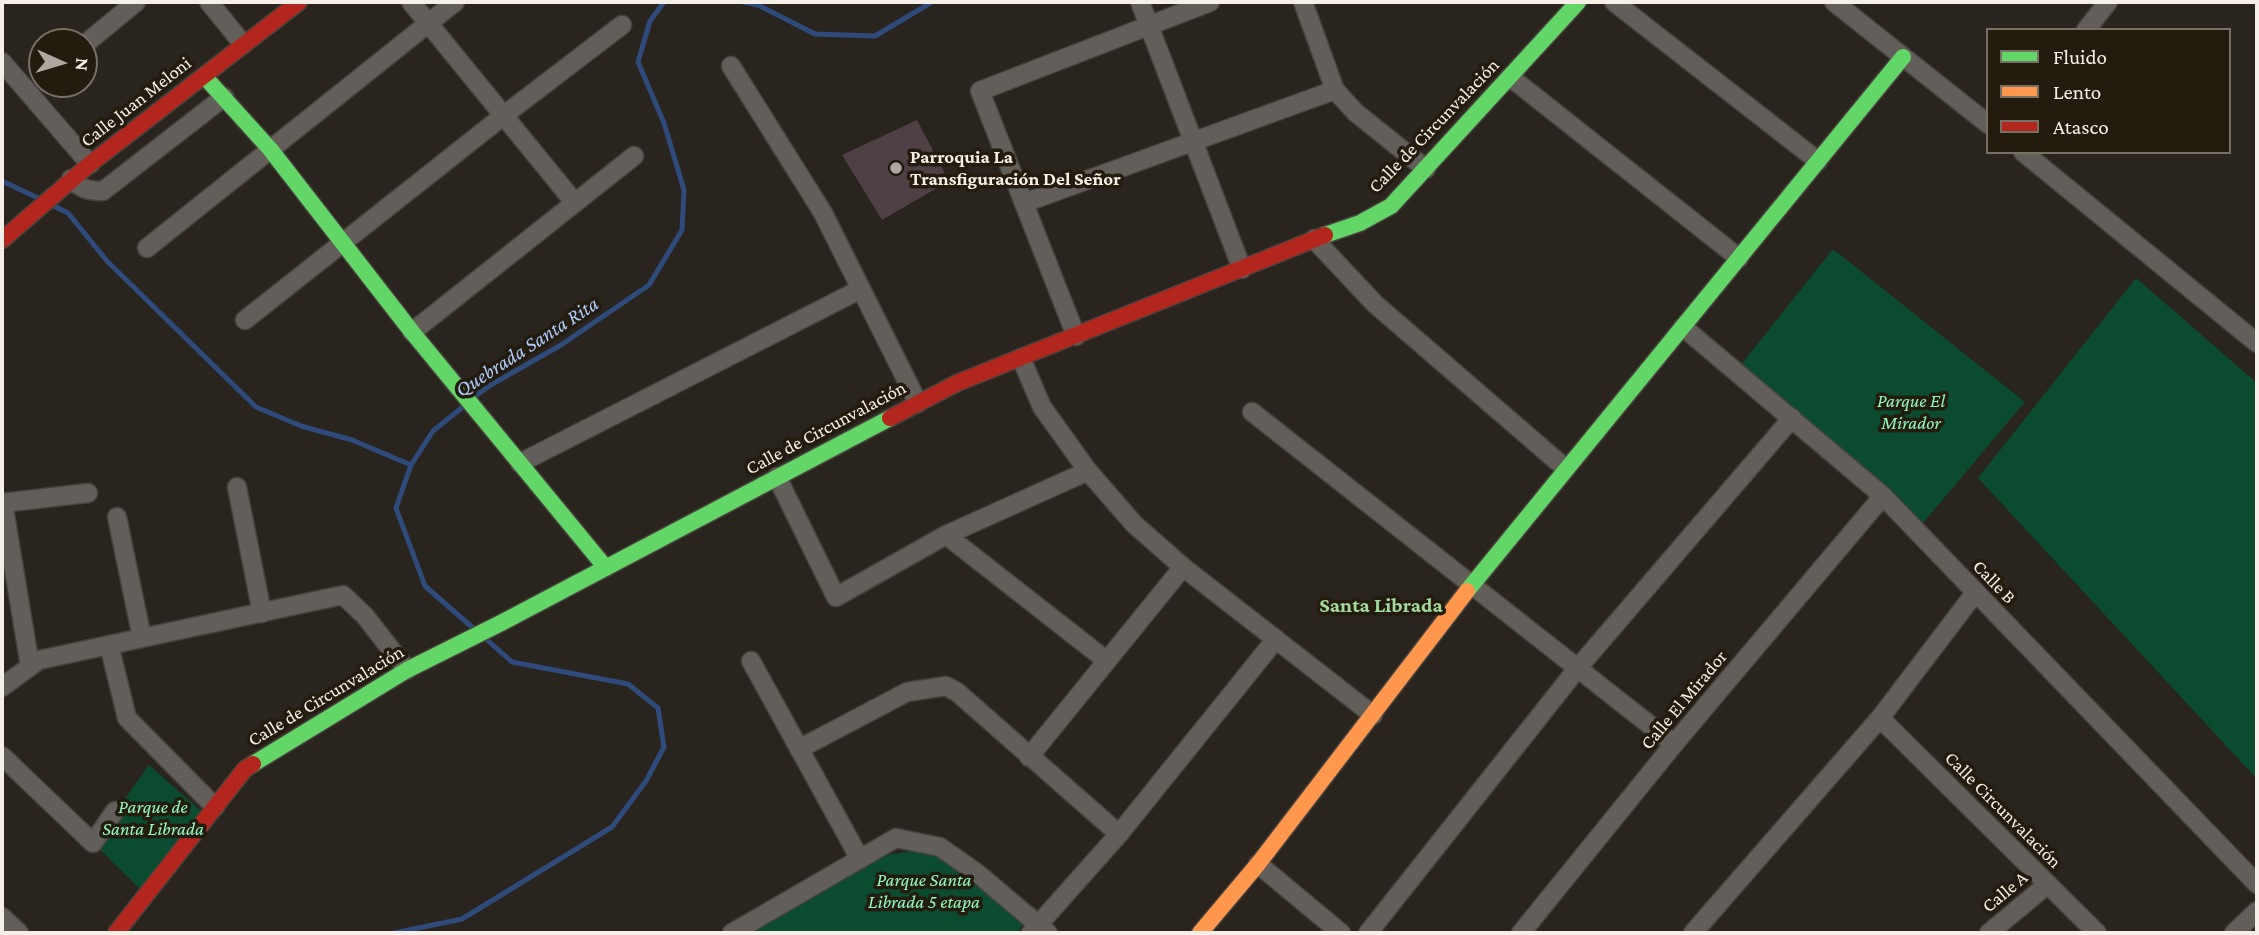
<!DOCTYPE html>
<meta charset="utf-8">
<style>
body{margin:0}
#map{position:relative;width:2259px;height:935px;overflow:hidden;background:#29241e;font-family:"Crimson Pro",serif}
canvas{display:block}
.frame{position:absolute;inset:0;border:4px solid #f5efe7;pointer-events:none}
.legend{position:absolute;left:1986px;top:28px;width:245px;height:126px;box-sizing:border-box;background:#241b0f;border:2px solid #787065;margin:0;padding:9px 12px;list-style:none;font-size:21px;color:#f5efe7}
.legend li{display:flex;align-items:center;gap:14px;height:35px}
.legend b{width:35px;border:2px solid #787065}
.north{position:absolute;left:28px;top:28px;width:70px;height:70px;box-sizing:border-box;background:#241b0f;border:2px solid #787065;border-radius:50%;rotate:94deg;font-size:19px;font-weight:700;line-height:28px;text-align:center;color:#f5efe7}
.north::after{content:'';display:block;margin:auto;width:24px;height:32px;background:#aea8a1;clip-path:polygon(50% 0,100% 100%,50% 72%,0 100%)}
</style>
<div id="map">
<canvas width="2259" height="935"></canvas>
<div class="frame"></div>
<ul class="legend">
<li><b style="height:9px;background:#63d668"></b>Fluido</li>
<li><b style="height:9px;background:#ff974d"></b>Lento</li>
<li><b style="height:9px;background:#b3261e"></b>Atasco</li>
</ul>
<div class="north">N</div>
</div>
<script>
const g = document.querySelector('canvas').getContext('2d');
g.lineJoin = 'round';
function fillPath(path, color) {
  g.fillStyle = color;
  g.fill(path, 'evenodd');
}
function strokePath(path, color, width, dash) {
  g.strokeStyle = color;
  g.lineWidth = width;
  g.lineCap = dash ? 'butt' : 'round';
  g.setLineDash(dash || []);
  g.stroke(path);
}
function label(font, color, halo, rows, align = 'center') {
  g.font = font + ' "Crimson Pro",serif';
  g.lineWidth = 7;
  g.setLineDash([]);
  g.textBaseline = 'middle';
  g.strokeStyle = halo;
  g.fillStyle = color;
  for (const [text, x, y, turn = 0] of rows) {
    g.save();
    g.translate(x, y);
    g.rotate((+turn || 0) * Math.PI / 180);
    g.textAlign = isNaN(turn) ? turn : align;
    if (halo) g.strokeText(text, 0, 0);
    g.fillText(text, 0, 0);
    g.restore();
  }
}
fillPath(new Path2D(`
 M1833 249 2025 402 1923 523 1736 371Z
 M2136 278 2257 383V779L1978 478Z
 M149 765 201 811 140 889 93 843Z
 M940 847 1023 925 1017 933H755L752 922 860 859Z`), '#0b4b2f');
strokePath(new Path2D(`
 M743 2 758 5 815 34 875 36 932 2
 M2 181 40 199
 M52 205 68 213 107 261 256 407 301 426 352 440 411 465
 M474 397 489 386 561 345 649 285 682 230 684 190 664 123 638 62 650 21 664 2
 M464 406 433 431 411 465 396 508 425 586 473 628
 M394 933 462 919 612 827 646 781 664 747 658 708 628 684 512 662 486 639`), '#2e4b7b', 5);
fillPath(new Path2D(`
 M917 120 949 181 882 220 842 155Z`), '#4e4044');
const street = new Path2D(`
 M209 2 243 44
 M411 2 575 203
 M1140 2 1242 269
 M1303 2 1335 90 1355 112 1426 169
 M1614 2 1818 161
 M1834 2 1988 124
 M2086 30 2108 2
 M84 45 136 2
 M2 62 90 164
 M731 66 823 213 918 403
 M1510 77 1739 258
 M2023 152 2257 343
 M71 179C81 189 89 191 103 191L224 97
 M1024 203 1335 90
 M1314 239 1375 304 1565 468
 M147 248 455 2
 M245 320 503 116 622 25
 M1683 327 1883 496 2257 884
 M412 332 634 156
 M1076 336 980 91 1210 2
 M1021 358 1042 407 1088 471 1134 524 1183 567 1373 715
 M1252 412 1674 744
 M520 463 861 289
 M777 477 836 597 946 535 1088 471
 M237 487 262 613
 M2 503 88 493
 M3 503 30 666
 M117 517 142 638
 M946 535 1107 661
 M109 645 127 718 215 807
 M751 661 860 859
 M2 687 39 660 343 595 365 616 407 670
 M1880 718 2097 933
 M799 749 907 692 946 686 957 692 1119 834
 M2 756 93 843 115 811
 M1029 757 1183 567
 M1258 864 1341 933
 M2 917 19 933
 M732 933 896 838 940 847 977 873 1048 933
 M1031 933 1119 834 1276 639
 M1368 933 1577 669 1792 418
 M1521 933 1674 744 1883 496
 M1693 933 1880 718 1975 593
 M1989 933 2048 884
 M2234 933 2257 911`);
const fast = new Path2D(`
 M204 76 270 149 412 332 606 568
 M1325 235 1360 223 1391 206 1578 2
 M1467 591 1903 57
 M253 764 407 670 501 623 890 418`);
const slow = new Path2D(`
 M1200 933 1258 864 1467 591`);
const jam = new Path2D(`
 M2 240 90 164 299 2
 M890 418 957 383 1325 235
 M116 933 245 769 253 764`);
strokePath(street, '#47423d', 21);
strokePath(fast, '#47423d', 19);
strokePath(slow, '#47423d', 19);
strokePath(jam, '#47423d', 19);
strokePath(street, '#625f5a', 18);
strokePath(fast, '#63d668', 16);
strokePath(slow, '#ff974d', 16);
strokePath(jam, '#b3261e', 16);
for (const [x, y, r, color] of [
 [896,168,7,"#aea8a1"]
]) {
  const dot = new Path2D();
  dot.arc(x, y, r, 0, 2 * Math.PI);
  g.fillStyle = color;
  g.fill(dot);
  strokePath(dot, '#241b0f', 2.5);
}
label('19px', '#f5efe7', '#241b0f', [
 ["Calle Juan Meloni",136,102,-38],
 ["Calle de Circunvalación",1434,126,-46],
 ["Calle de Circunvalación",826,428,-28],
 ["Calle B",1994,582,46],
 ["Calle de Circunvalación",326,696,-31],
 ["Calle El Mirador",1684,700,-50],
 ["Calle Circunvalación",2003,810,45],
 ["Calle A",2005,892,-40]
]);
label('bold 19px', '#f5efe7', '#241b0f', [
 ["Parroquia La",910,157],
 ["Transfiguración Del Señor",910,179]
], 'left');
label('italic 19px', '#91f8bf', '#241b0f', [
 ["Parque El",1911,401],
 ["Mirador",1911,423],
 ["Parque de",153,807],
 ["Santa Librada",153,829],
 ["Parque Santa",924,880],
 ["Librada 5 etapa",924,902]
]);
label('italic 21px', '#abcafa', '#241b0f', [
 ["Quebrada Santa Rita",527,347,-33]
]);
label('bold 21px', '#a2d99c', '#241b0f', [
 ["Santa Librada",1381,606]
]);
</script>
